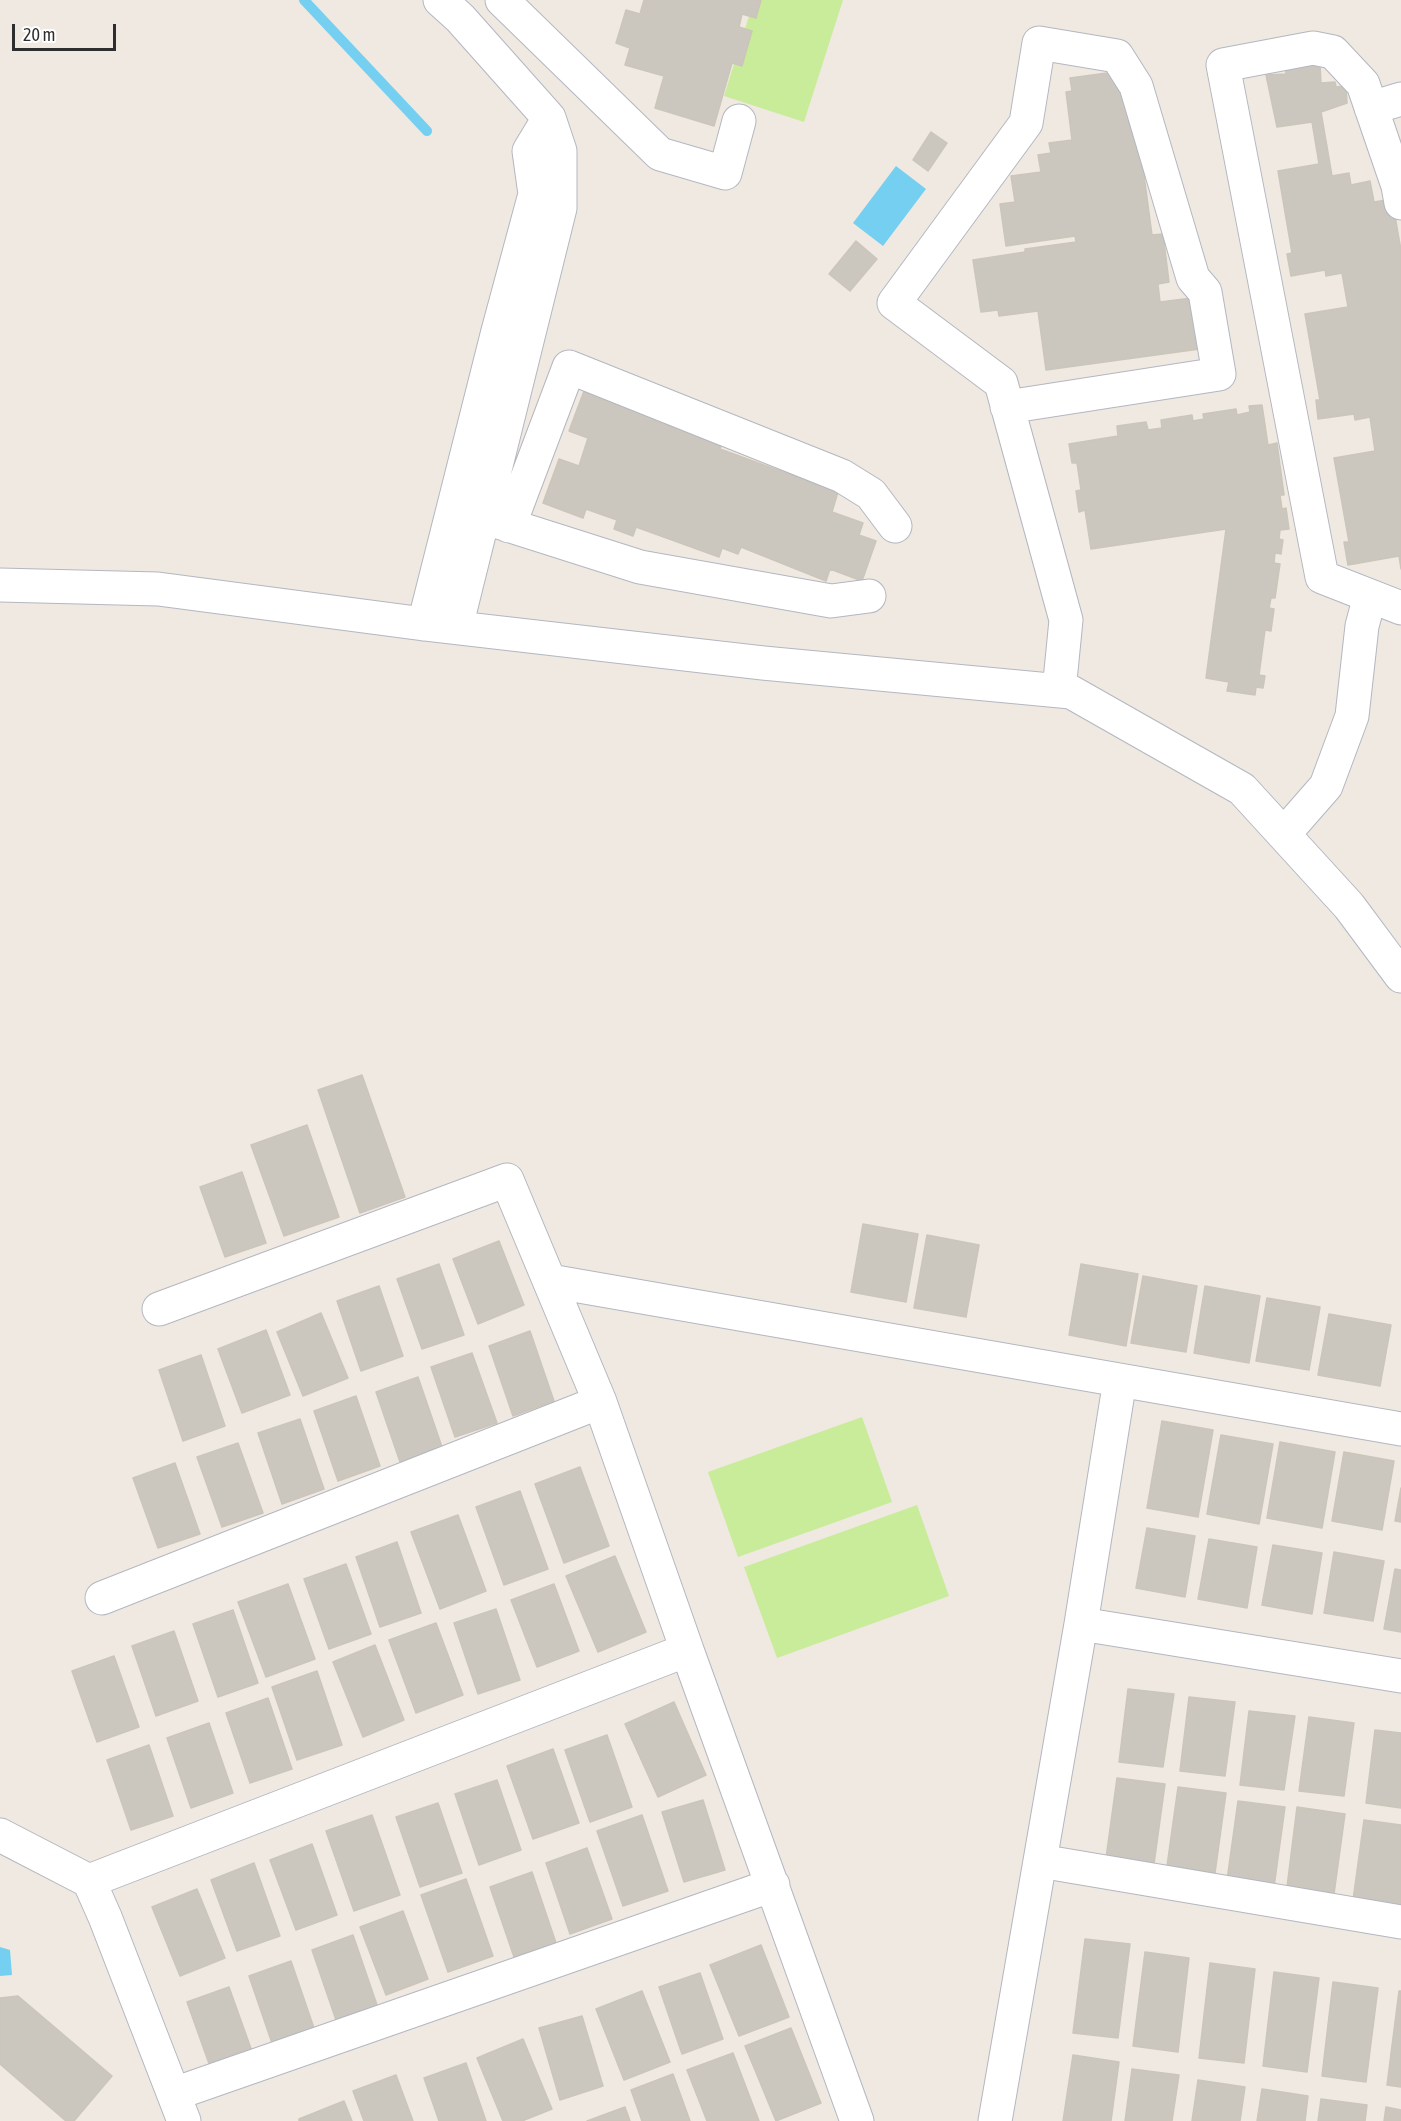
<!DOCTYPE html>
<style>
body{margin:0}
#map{position:relative;width:1401px;height:2121px;overflow:hidden;background:#efe9e1;font-family:"Asap Condensed",sans-serif}
canvas{display:block}
.scale{position:absolute;left:12px;top:24px;width:104px;height:27px;box-sizing:border-box;border:3px solid #2e2e2e;border-top:0;padding-left:8px;font-size:18px;line-height:21px;white-space:nowrap;color:#2e2e2e;-webkit-text-stroke:4px #fff;paint-order:stroke}
</style>
<div id="map">
<canvas width="1401" height="2121"></canvas>
<div class="scale">20 m</div>
</div>
<script>
const g = document.querySelector('canvas').getContext('2d');
g.lineJoin = 'round';
function fillPath(path, color) {
  g.fillStyle = color;
  g.fill(path, 'evenodd');
}
function strokePath(path, color, width, dash) {
  g.strokeStyle = color;
  g.lineWidth = width;
  g.lineCap = dash ? 'butt' : 'round';
  g.setLineDash(dash || []);
  g.stroke(path);
}
fillPath(new Path2D(`
 M754 0H843L804 122 724 96Z
 M862 1417 892 1502 738 1557 708 1472Z
 M917 1505 949 1596 777 1658 744 1567Z`), '#c9ec9a');
fillPath(new Path2D(`
 M896 166 926 189 883 246 853 223Z
 M0 1947 10 1950 12 1975 0 1976Z`), '#75cff0');
strokePath(new Path2D(`
 M304 0 427 131`), '#75cff0', 10);
const building = new Path2D(`
 M644 0H761L756 18 742 14 739 27 752 31 742 66 732 63 714 126 655 108 664 76 625 65 630 48 616 43 626 10 640 14Z
 M1285 62 1302 66 1320 65 1321 83 1335 82 1336 87 1346 86 1347 103 1321 112 1332 176 1349 173 1351 185 1370 181 1374 202 1392 199 1401 250V569L1399 556 1348 565 1344 542H1349L1334 458 1375 451 1370 417 1355 420 1354 414 1318 419 1316 400H1320L1305 314 1348 307 1342 273 1326 276 1325 270 1291 276 1287 254 1292 253 1278 171 1319 164 1312 122 1277 127 1266 75 1286 74Z
 M1122 71 1129 124 1137 123 1152 235 1163 234 1169 282 1158 284 1160 302 1200 297 1207 348 1046 370 1038 311 999 316 998 310 981 312 973 260 1025 252V249L1076 242 1075 236 1006 246 1000 204 1015 202 1011 176 1041 172 1038 155 1051 153 1049 143 1072 140 1066 92 1072 91 1070 78Z
 M931 132 947 143 928 171 913 160Z
 M856 241 877 259 850 291 829 274Z
 M584 391 622 405 659 410 655 421 686 432 689 422 725 435 720 449 838 492 832 512 863 523 859 535 876 541 862 581 830 569 826 581 741 547 738 554 722 548 719 557 636 527 633 536 614 529 617 520 586 509 583 518 543 503 559 459 579 466 588 438 569 431Z
 M1262 405 1268 445 1277 443 1284 495H1280L1282 509 1286 508 1289 529 1280 530 1279 539 1283 540 1281 554 1275 553 1274 563 1280 564 1275 598H1271L1269 608 1274 609 1271 631 1265 630 1259 675 1265 676 1263 688 1256 687 1255 695 1227 691 1229 682 1206 678 1226 529 1091 549 1085 510 1079 512 1076 491 1081 490 1077 463H1072L1069 444 1118 436 1117 426 1146 422 1148 430 1162 428 1161 420 1192 415 1193 421 1204 419 1203 414 1236 409 1237 415 1250 412 1249 406Z
 M362 1075 405 1197 360 1213 318 1090Z
 M307 1125 339 1217 284 1236 251 1145Z
 M242 1172 266 1243 225 1257 200 1187Z
 M863 1224 918 1234 906 1302 851 1292Z
 M927 1235 979 1245 966 1317 914 1308Z
 M499 1241 524 1305 478 1324 453 1259Z
 M439 1264 464 1335 422 1349 397 1279Z
 M1081 1264 1138 1274 1126 1346 1069 1335Z
 M1143 1276 1197 1286 1186 1352 1131 1343Z
 M379 1286 403 1356 361 1371 337 1301Z
 M1205 1286 1260 1296 1249 1363 1194 1353Z
 M1267 1298 1320 1307 1309 1370 1256 1361Z
 M321 1313 348 1378 303 1396 277 1332Z
 M1329 1314 1391 1325 1380 1386 1318 1375Z
 M266 1330 290 1395 242 1413 218 1349Z
 M530 1331 554 1401 513 1416 489 1346Z
 M472 1353 497 1423 455 1437 431 1367Z
 M201 1355 225 1426 183 1441 159 1370Z
 M418 1377 442 1447 400 1462 376 1392Z
 M356 1396 380 1466 338 1481 314 1411Z
 M300 1419 324 1489 282 1504 258 1433Z
 M1162 1421 1213 1430 1198 1517 1147 1508Z
 M1221 1435 1273 1444 1259 1524 1207 1514Z
 M1280 1442 1335 1452 1322 1528 1267 1518Z
 M238 1443 263 1513 222 1527 197 1457Z
 M1344 1452 1394 1461 1382 1530 1332 1521Z
 M175 1463 200 1534 158 1548 133 1478Z
 M580 1467 609 1546 564 1563 535 1484Z
 M1401 1488V1522L1395 1521Z
 M520 1491 548 1569 504 1585 476 1507Z
 M458 1515 486 1591 440 1609 411 1532Z
 M1147 1528 1195 1536 1185 1597 1136 1588Z
 M1209 1539 1257 1547 1247 1608 1198 1599Z
 M397 1542 421 1613 380 1627 356 1557Z
 M1273 1545 1322 1553 1312 1614 1262 1605Z
 M1334 1552 1384 1561 1373 1621 1324 1613Z
 M615 1556 646 1632 598 1652 566 1576Z
 M346 1564 371 1634 329 1649 304 1579Z
 M1395 1569 1401 1570V1632L1384 1629Z
 M288 1584 315 1659 266 1677 238 1602Z
 M554 1584 579 1651 537 1667 511 1600Z
 M496 1609 520 1680 478 1694 454 1623Z
 M233 1610 258 1683 218 1697 193 1624Z
 M436 1623 463 1695 416 1713 389 1640Z
 M174 1631 198 1701 156 1716 132 1646Z
 M375 1645 404 1720 363 1737 333 1662Z
 M114 1656 139 1727 97 1742 72 1671Z
 M317 1671 342 1745 297 1760 272 1687Z
 M1128 1689 1174 1694 1163 1767 1119 1762Z
 M1189 1697 1235 1702 1225 1776 1180 1771Z
 M268 1698 292 1769 250 1783 226 1713Z
 M674 1702 706 1775 658 1797 625 1724Z
 M1249 1711 1295 1716 1284 1790 1240 1785Z
 M1309 1717 1354 1723 1344 1796 1299 1791Z
 M209 1723 233 1793 191 1808 167 1738Z
 M1375 1730 1401 1733V1808L1366 1803Z
 M607 1735 632 1807 590 1822 565 1750Z
 M149 1745 173 1816 131 1830 107 1760Z
 M553 1749 579 1823 533 1839 507 1766Z
 M1117 1778 1165 1784 1154 1864 1106 1858Z
 M497 1780 521 1850 479 1865 455 1794Z
 M1178 1787 1226 1793 1215 1873 1167 1866Z
 M703 1800 725 1870 684 1882 662 1812Z
 M1238 1801 1285 1807 1274 1887 1227 1880Z
 M438 1803 462 1873 420 1887 396 1817Z
 M1297 1807 1345 1814 1334 1894 1287 1887Z
 M372 1815 400 1895 354 1911 326 1831Z
 M642 1815 668 1891 623 1906 597 1831Z
 M1364 1820 1401 1825V1906L1353 1900Z
 M312 1844 337 1915 296 1930 270 1860Z
 M587 1848 612 1919 570 1934 546 1863Z
 M254 1863 280 1936 237 1951 211 1880Z
 M532 1872 556 1943 514 1957 490 1887Z
 M466 1879 493 1956 448 1972 421 1895Z
 M197 1889 225 1958 180 1976 152 1907Z
 M403 1911 428 1979 386 1995 360 1927Z
 M353 1935 377 2005 336 2020 312 1950Z
 M1085 1939 1130 1944 1118 2038 1073 2033Z
 M761 1945 789 2017 739 2036 710 1965Z
 M1145 1952 1189 1958 1178 2052 1133 2046Z
 M291 1961 315 2031 273 2046 249 1976Z
 M1210 1963 1255 1969 1244 2063 1199 2058Z
 M1274 1972 1319 1978 1307 2072 1263 2066Z
 M700 1973 723 2039 682 2054 659 1987Z
 M1333 1982 1378 1988 1366 2082 1322 2076Z
 M229 1987 254 2057 212 2072 187 2002Z
 M642 1991 670 2062 624 2080 596 2009Z
 M1399 1991H1401V2087L1387 2085Z
 M18 1996 112 2076 74 2121H66L0 2064V1998Z
 M582 2016 603 2086 560 2100 539 2028Z
 M791 2028 821 2103 776 2121 745 2046Z
 M523 2039 552 2109 522 2121H503L477 2058Z
 M733 2053 759 2121H707L687 2070Z
 M1073 2055 1119 2062 1111 2121H1063Z
 M466 2063 486 2121H439L424 2078Z
 M1132 2069 1179 2075 1172 2121H1125Z
 M673 2074 690 2121H642L631 2090Z
 M396 2075 413 2121H364L353 2091Z
 M1198 2080 1245 2087 1240 2121H1192Z
 M1262 2089 1308 2096 1305 2121H1257Z
 M1321 2099 1367 2105 1365 2121H1318Z
 M344 2101 352 2121H299V2119Z
 M625 2107 630 2121H587Z
 M1386 2107 1401 2110V2121H1384Z`);
fillPath(building, '#cbc7bf');
strokePath(building, '#cbc5ba', 1.5);
const minor = new Path2D(`
 M440 0 460 18 549 118
 M502 0 660 154 725 173 739 121
 M1371 108 1401 99
 M1401 203 1398 186 1363 84 1333 52 1313 48 1223 65 1322 577 1401 608
 M1007 407 1219 374 1205 292 1193 278 1136 86 1117 56 1039 43 1026 123 894 303 1001 383 1066 620 1059 691
 M489 519 640 567 831 601 869 596
 M509 526 569 367 842 476 871 494 895 526
 M0 585 158 589 424 624 763 663 1071 692 1242 789 1349 906 1401 976
 M424 624 498 331 535 194 529 151 549 118 560 151V208L456 627
 M1284 834 1326 786 1352 716 1362 626 1370 596
 M550 1281 1401 1429
 M102 1598 600 1402
 M1081 1624 1401 1676
 M687 1650 857 2121
 M0 1835 89 1881 105 1917 184 2121
 M1040 1861 1401 1922
 M89 1881 687 1650 600 1402 507 1180 159 1309
 M174 2094 773 1885
 M995 2121 1081 1624 1120 1380`);
strokePath(minor, '#b4b7c1', 35);
strokePath(minor, '#fff', 33);
</script>
